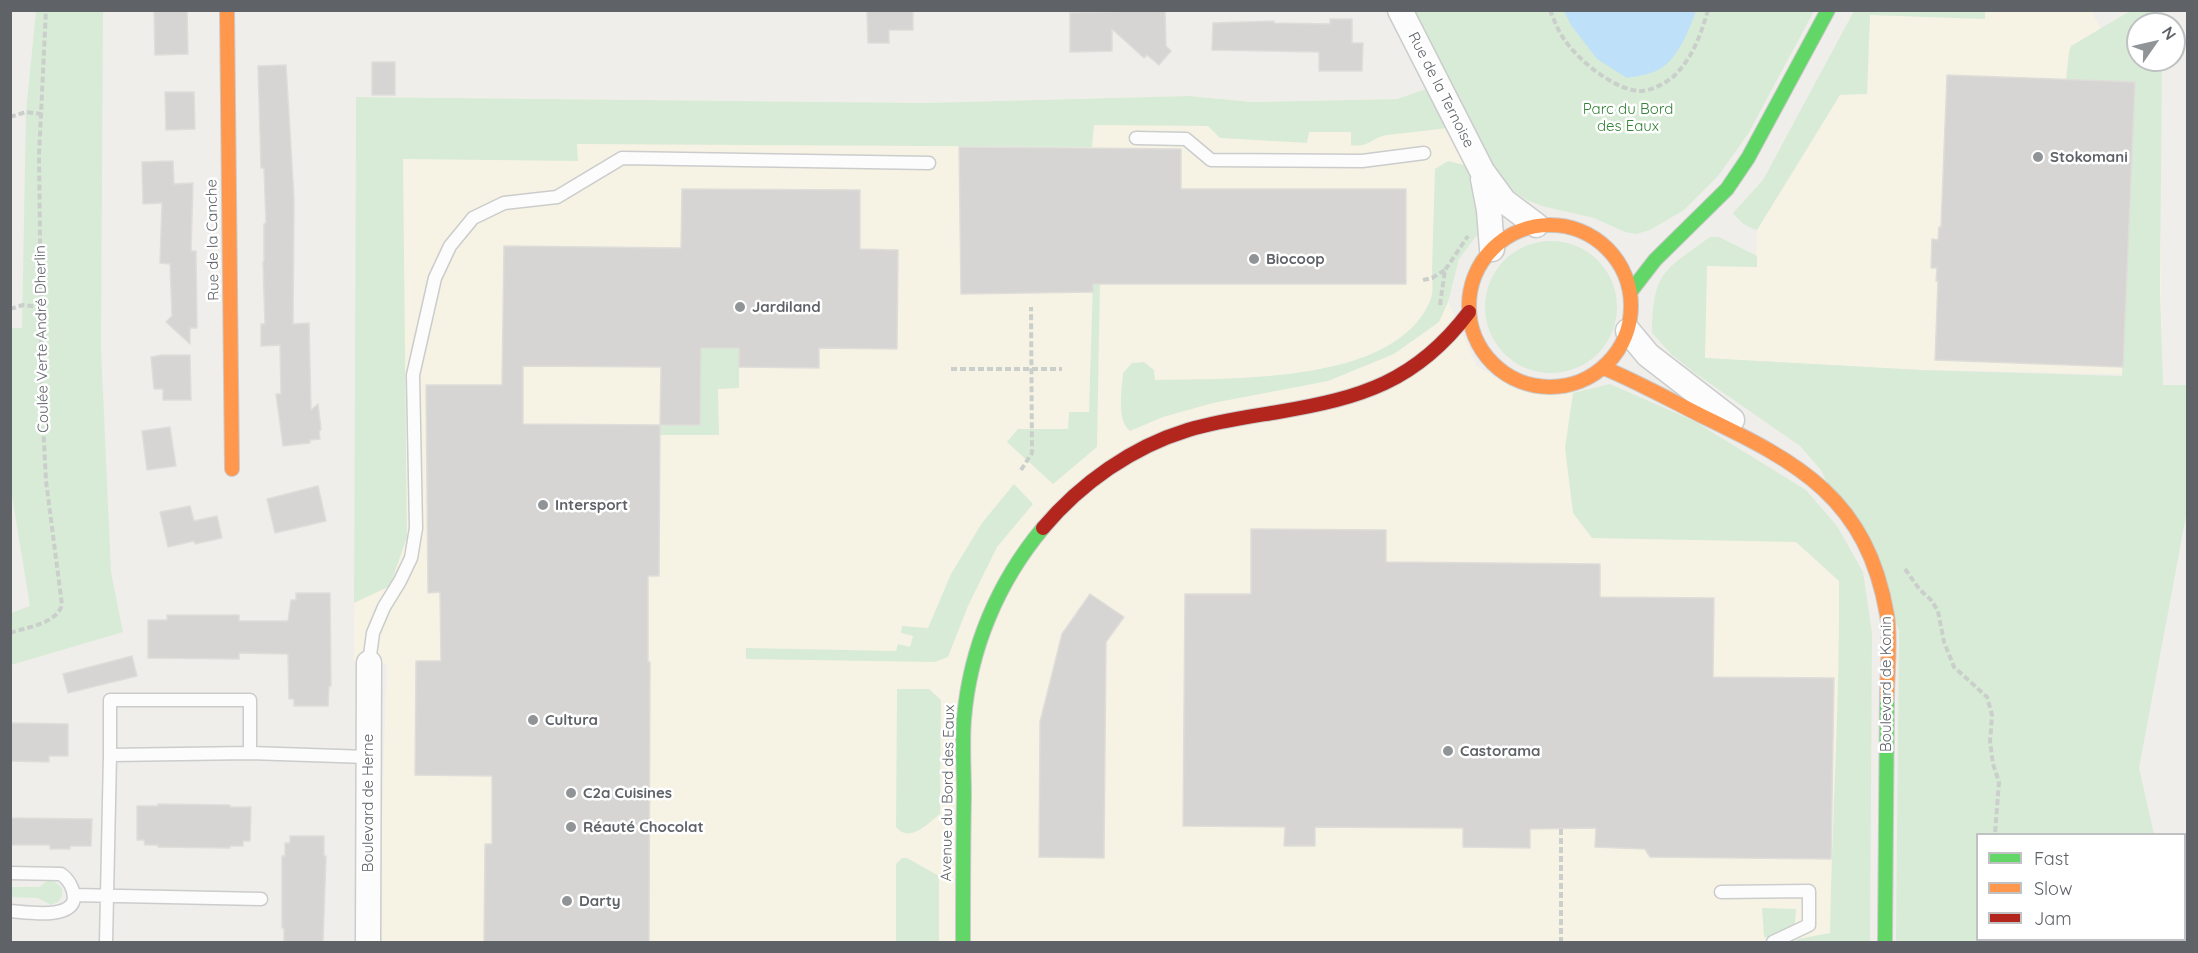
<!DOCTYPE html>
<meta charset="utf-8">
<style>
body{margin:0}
#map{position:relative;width:2198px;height:953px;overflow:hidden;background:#efeeea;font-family:Quicksand,sans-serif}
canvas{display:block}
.frame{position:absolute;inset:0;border:12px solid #5f6368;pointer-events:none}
.legend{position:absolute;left:1976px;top:833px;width:210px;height:108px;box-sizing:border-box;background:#fff;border:2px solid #bfc1c3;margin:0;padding:8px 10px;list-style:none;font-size:18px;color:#5f6368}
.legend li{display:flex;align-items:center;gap:12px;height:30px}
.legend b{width:30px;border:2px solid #bfc1c3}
.north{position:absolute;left:2126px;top:12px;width:60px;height:60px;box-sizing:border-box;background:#fff;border:2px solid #bfc1c3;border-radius:50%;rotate:56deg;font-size:16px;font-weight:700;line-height:24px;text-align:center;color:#5f6368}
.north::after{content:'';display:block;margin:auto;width:21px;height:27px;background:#919496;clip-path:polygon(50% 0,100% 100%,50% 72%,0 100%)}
</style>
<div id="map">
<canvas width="2198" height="953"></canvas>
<div class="frame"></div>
<ul class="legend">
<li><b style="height:8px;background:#63d668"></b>Fast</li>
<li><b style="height:8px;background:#ff974d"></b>Slow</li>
<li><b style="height:8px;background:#b3261e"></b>Jam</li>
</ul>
<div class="north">N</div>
</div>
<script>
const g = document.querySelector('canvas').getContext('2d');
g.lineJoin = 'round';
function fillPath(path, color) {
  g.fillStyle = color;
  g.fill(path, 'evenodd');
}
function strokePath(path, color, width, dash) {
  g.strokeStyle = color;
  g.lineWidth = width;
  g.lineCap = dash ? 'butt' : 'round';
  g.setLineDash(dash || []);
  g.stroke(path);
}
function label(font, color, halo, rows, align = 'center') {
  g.font = font + ' Quicksand,sans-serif';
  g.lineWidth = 5;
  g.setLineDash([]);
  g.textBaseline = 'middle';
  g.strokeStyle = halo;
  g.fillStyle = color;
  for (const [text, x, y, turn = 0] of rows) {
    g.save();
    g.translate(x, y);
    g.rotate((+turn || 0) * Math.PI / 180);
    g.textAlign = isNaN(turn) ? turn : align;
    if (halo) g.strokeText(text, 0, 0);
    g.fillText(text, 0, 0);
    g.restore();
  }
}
fillPath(new Path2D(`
 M1985 11H2091L2101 29 2130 11H2164L2163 24H2138V60H2162L2160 160 2162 375 1921 370 1705 358 1707 266 1756 267 1757 230 1840 95 1867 93 1870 15 1984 19Z
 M1438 85 1482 171 1480 231 1459 259 1448 301 1477 367 1523 391 1573 393 1610 384 1837 526 1870 942H378L387 664 354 662 356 97 924 103 1188 96 1253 102 1397 99Z`), '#f7f3e4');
fillPath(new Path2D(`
 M36 11H103L101 348 111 572 123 632 11 665V613L30 606 11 490 10 328H22L26 112Z
 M1400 11H1814L1748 134 1718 176 1684 210 1650 230 1636 234 1625 232 1594 218 1542 206 1527 200 1482 171 1459 126C1435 130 1411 132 1387 135 1372 137 1370 148 1351 145V132H1309L1307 143 1220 138 1208 126 1094 125 1092 147 577 144 578 161 403 159 407 537 390 586 354 603 356 97 924 103 1188 96 1253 102 1397 99 1438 85Z
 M1854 11H1985V19L1870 15 1867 94 1840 95 1757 230C1746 227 1740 222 1733 213L1763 180Z
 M2130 11H2164L2163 24H2138V60H2162L2160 289 2163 385H2187L2188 505 2139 768 2154 834H1978V940H2184L2185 883 2187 884V942H1896L1899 630 1821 470 1800 446 1695 373 1672 355 1652 333C1653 271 1664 271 1710 237H1719L1757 256V267L1707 266 1705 358 1921 370 2122 376 2135 83 2066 80 2069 52 2071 46Z
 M1448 161 1464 165 1478 192 1480 231 1459 259 1448 302 1439 322 1394 354 1328 381 1213 403 1163 417 1130 431C1116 420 1122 389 1123 373L1132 363 1144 362 1154 370 1155 380C1230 378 1395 385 1430 301 1434 292 1432 278 1432 269 1433 236 1434 202 1435 169Z
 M1485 307a66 66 0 1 1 132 0a66 66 0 1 1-132 0Z
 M1093 280H1100L1097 447 1053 484 1007 442 1018 429H1068L1069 412H1089Z
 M701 348H739V388L718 389 719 435H660V425H700Z
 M1610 384 1694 421 1806 490 1837 526 1863 572 1872 633 1870 942H1794L1798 939 1830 933C1832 816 1840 698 1839 581L1796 542 1592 538 1573 513 1565 448 1573 393Z
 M1014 484 1033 504 997 547 968 606 948 657 935 662 746 659V648L896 651 898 644 910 647 913 636 901 633 902 626 928 628 951 574 982 523Z
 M897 689H929L941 700 940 814C928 823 910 844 896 827Z
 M902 858H907L939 876V942H896V864Z
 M48 880 55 882 62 888V896L58 902 51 905 38 898 11 897V887H40Z
 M1762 908 1796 909 1795 924 1770 938 1764 937Z`), '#d8ebd6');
fillPath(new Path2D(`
 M1564 11H1696C1689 30 1680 54 1663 67 1653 74 1639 76 1627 78L1597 59 1571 25Z`), '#bfe0f9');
const building = new Path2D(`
 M154 10H187L188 54 155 55Z
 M867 10H913V30H889V43H868Z
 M1165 10 1166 46 1171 51 1159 65 1147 55 1144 58 1112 29V51L1070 52V13Z
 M1330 19H1352V43H1363L1362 71H1319V52L1212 50 1213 23 1274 21V23L1330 24Z
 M372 62H395V95H372Z
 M286 65 294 199 293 324 309 323 311 410 318 404 321 429 319 432 320 439 310 440V443L283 446 276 394H281L280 345 261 346V324H265L263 262 264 261V224L266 223 264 168H261L258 66Z
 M1947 75 2135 82 2123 367 1935 360 1938 281H1936L1937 268H1931L1932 239 1938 240 1939 227H1941Z
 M165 92H194L195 129 166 130Z
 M959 147 1181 149V189H1406V284H1093V292L961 294Z
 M173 161 174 184 193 183 191 251H196L197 328H190V344L166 322 172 316 170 264 160 263 162 203 143 204 142 162Z
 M682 189 860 190V249L898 250 897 349 819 348V368L739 367V348H701L700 425H660L659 576H648V662H650L649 942H484L485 844H492V776L415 775 416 661H441L440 592 428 593 426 385H502L504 246 681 248ZM523 366 661 367 660 425 523 424Z
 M162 355H190L191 400H163V389H154L151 357Z
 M170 427 176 466 147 470 142 431Z
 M318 486 326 521 275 533 267 499Z
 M190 506 194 521 217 516 222 538 195 544 194 541 168 547 160 512Z
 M1251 529 1386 530V562L1600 564V597L1714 598 1713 677 1834 678 1831 859 1650 857 1645 849 1595 847 1596 828 1530 829V848L1463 847V828L1315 827V846H1284L1285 827 1183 826 1185 594H1251Z
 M296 593H330L331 686H329L328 706H294V699H289L288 654 239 653V659L148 658V620H167V615H239V621H288L291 600H296Z
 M1090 594 1124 617 1106 642 1104 858 1039 857 1040 722 1062 634Z
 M132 656 137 676 68 693 63 674Z
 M10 723 68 724V756H49V762L10 761Z
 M158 804 230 805V807H251L250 841H243V846H230V848L158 847V845H145L144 840H137V806H158Z
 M10 818 92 819 91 846H70V849H50V845H10Z
 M290 836H324V856H326L323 942H284V928H282V856H285V843H290Z`);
fillPath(building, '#d6d5d3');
strokePath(building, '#deddd9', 1.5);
const lane = new Path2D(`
 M1136 138 1186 139 1211 160 1362 161 1424 153
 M369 663 373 633 384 607 400 581 411 558 416 528 413 375 435 278 450 246 473 218 504 203 557 197 622 158 929 163
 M110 755V700H250V753
 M10 873 61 874C68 879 74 888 74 898 72 920 26 912 10 911
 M1721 892 1809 891V925L1773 942
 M74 895 261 899
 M106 942 110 755 250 753 368 757`);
const street = new Path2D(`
 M1400 10 1482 171 1504 201 1536 225
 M1483 179 1489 210 1492 249
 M1628 331 1648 355 1732 420
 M368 942 369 663`);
const fast = new Path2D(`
 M1631 291 1655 260 1727 189 1748 158 1828 10
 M963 942C963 893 963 845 964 796 964 770 962 744 964 719 970 648 998 582 1043 528
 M1885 942 1887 697`);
const slow = new Path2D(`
 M227 10 232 469
 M1469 306a81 81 0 1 1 162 0a81 81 0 1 1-162 0Z
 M1604 368C1638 382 1670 400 1702 416 1800 463 1867 499 1887 615 1891 638 1887 673 1887 697`);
const jam = new Path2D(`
 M1043 528C1081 483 1132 447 1188 430 1218 421 1248 417 1278 412 1361 398 1416 382 1469 312`);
strokePath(lane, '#cbcccc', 15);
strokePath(street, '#cbcccc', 27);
strokePath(fast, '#cacacb', 16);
strokePath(slow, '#cacacb', 16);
strokePath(jam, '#cacacb', 16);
strokePath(new Path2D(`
 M1550 10C1554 20 1558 31 1564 39 1578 60 1612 88 1638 91 1649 92 1667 83 1675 75 1693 57 1701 34 1708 10
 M10 117 26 112 41 114
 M1423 280 1432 278 1445 270
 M1440 305 1445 270 1468 236
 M10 309 23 305 40 307
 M951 369H1062
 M1021 470 1032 453 1031 307
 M1905 569 1920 590 1931 600 1938 611 1944 642 1954 667 1987 697 1992 715 1990 742 1993 764 1999 782 1995 834
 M10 633C27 627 56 624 62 605L46 481 42 404 39 155 46 10
 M1561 829V942
 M1993 940 1994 942`), '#cacfcc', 4, [6, 3]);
strokePath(lane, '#fdfcfc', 12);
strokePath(street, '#fdfcfc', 24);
strokePath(fast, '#63d668', 14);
strokePath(slow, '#ff974d', 14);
strokePath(jam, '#b3261e', 14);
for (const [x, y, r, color] of [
 [2038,157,6,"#919496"],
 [1254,259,6,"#919496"],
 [740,307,6,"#919496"],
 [543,505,6,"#919496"],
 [533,720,6,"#919496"],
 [1448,751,6,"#919496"],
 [571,793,6,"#919496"],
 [571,827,6,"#919496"],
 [567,901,6,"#919496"]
]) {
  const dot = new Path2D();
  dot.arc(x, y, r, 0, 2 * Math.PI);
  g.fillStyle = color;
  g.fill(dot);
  strokePath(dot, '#fff', 2);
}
label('15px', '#5f6368', '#fff', [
 ["Rue de la Ternoise",1441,90,63],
 ["Rue de la Canche",213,240,-91],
 ["Coulée Verte André Dherlin",42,339,-91],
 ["Boulevard de Konin",1886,684,-90],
 ["Avenue du Bord des Eaux",948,793,-89],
 ["Boulevard de Herne",368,803,-90]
]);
label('15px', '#348238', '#fff', [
 ["Parc du Bord",1628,109],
 ["des Eaux",1628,126]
]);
label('bold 15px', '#5f6368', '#fff', [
 ["Stokomani",2050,157],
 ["Biocoop",1266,259],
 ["Jardiland",752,307],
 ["Intersport",555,505],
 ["Cultura",545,720],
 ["Castorama",1460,751],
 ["C2a Cuisines",583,793],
 ["Réauté Chocolat",583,827],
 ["Darty",579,901]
], 'left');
</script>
